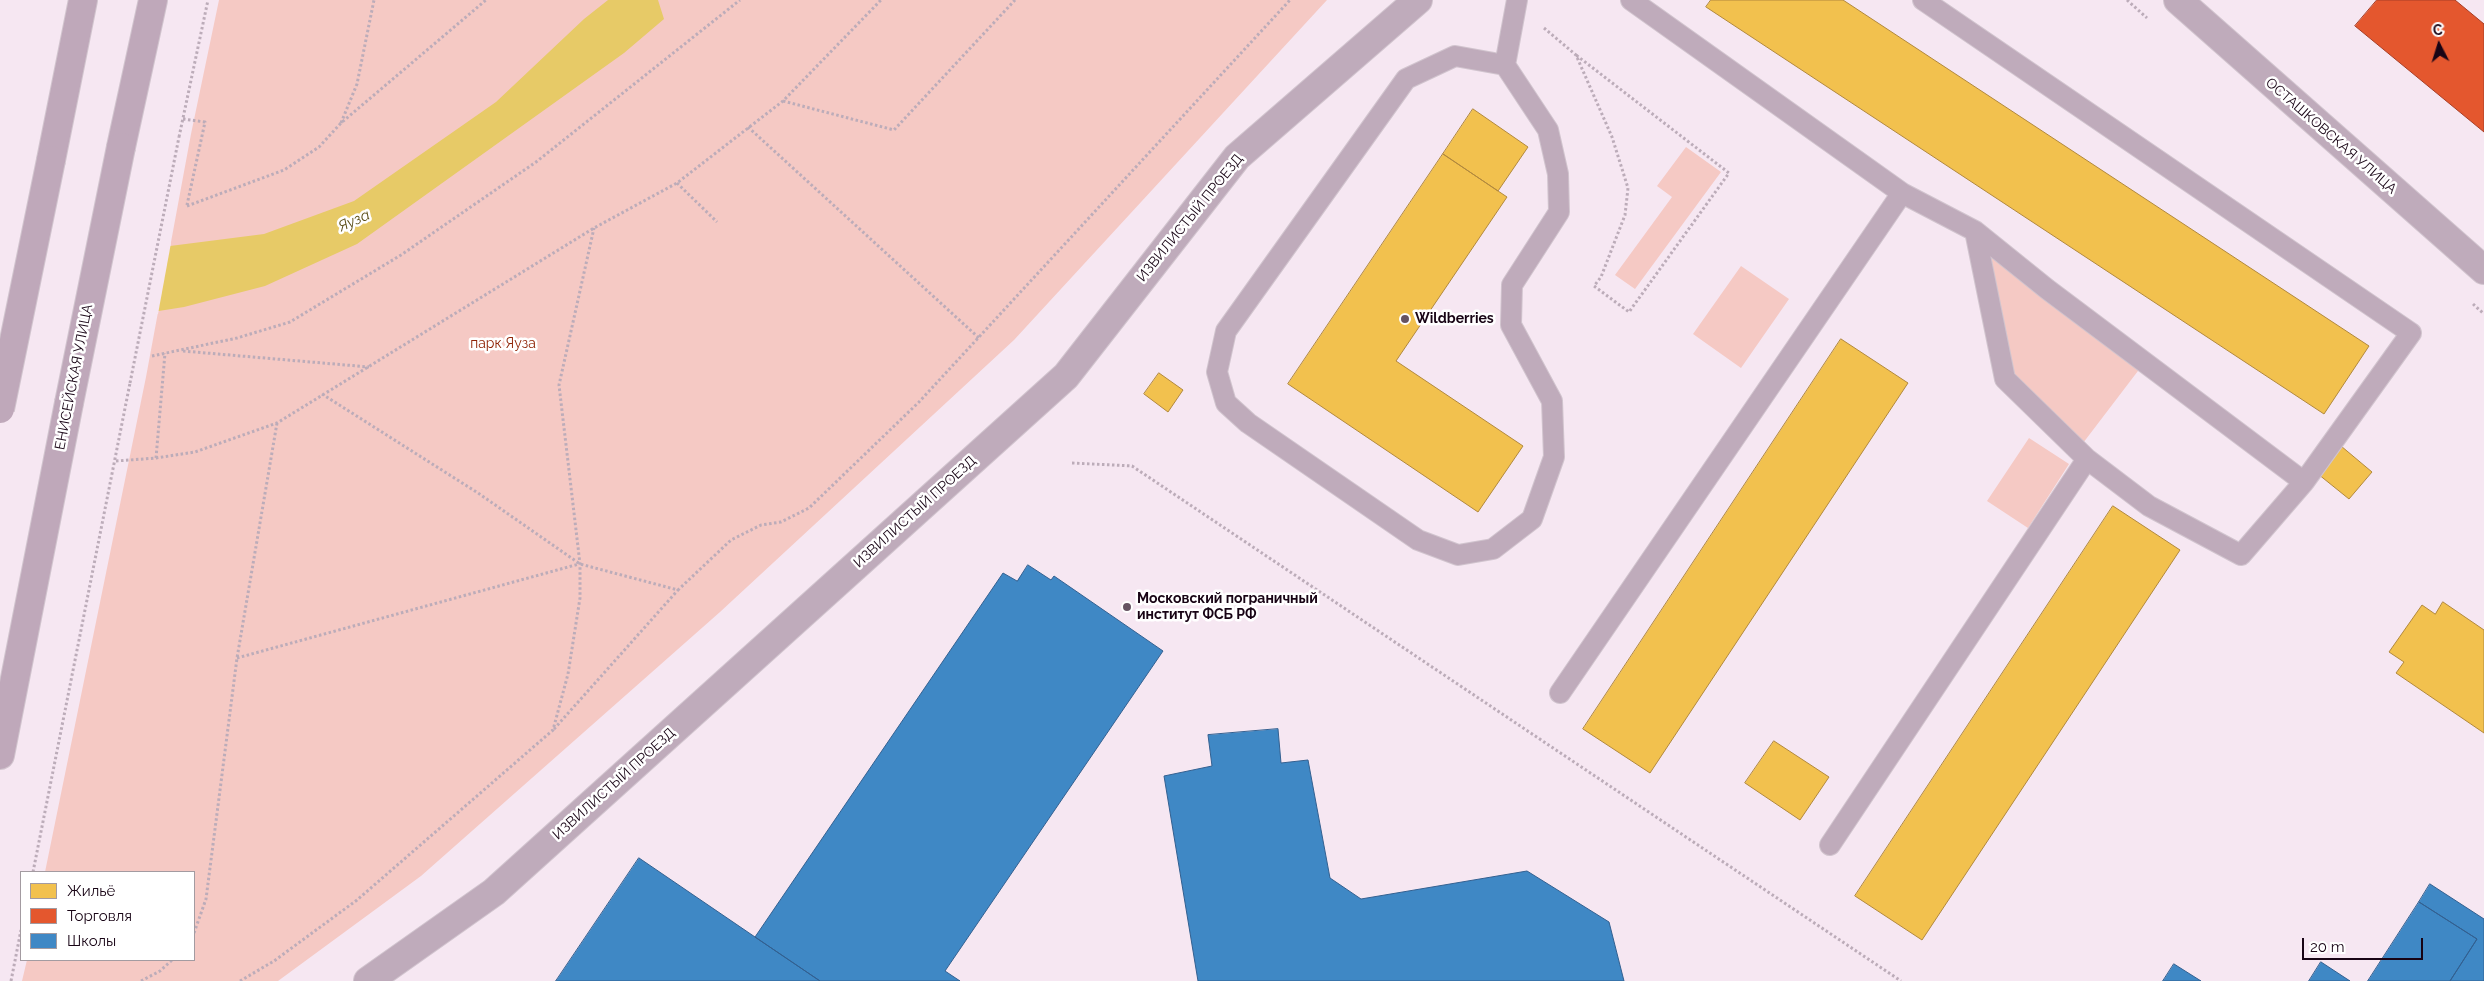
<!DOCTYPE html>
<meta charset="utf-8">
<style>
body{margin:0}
#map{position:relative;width:2484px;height:981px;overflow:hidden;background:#f6e7f2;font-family:Raleway,sans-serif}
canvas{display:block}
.legend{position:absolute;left:20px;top:871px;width:175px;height:90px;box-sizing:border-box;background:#fff;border:1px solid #a39ba1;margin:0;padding:6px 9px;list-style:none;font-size:15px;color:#180415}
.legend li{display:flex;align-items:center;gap:10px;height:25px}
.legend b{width:25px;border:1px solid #a39ba1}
.north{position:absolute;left:2414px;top:20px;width:50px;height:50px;-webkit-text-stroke:4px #fff;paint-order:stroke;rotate:355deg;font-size:14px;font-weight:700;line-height:20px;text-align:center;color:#180415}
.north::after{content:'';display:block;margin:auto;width:18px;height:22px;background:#180415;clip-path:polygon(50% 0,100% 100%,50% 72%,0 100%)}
.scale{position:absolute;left:2302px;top:938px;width:121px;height:22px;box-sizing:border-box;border:2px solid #180415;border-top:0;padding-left:6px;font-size:15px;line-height:18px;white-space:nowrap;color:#180415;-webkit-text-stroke:4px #fff;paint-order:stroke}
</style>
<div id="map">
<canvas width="2484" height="981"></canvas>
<ul class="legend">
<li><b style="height:14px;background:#f2c14e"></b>Жильё</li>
<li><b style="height:14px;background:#e4572e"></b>Торговля</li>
<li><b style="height:14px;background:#3f88c5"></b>Школы</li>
</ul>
<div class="north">С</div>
<div class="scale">20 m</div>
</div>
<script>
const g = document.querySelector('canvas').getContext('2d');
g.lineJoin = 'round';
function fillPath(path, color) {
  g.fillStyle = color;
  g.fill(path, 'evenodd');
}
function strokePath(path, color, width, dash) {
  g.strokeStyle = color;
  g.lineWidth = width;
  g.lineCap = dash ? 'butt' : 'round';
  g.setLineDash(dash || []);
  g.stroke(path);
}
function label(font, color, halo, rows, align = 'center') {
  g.font = font + ' Raleway,sans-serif';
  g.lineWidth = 5;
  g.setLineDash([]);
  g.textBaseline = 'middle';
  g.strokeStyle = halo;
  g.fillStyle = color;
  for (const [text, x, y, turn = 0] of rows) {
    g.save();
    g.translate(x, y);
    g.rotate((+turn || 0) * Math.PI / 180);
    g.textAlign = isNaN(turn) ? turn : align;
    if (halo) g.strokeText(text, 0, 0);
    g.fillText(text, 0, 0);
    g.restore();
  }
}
fillPath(new Path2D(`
 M219 0H1327L1014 340 720 612 421 876 278 981H22L27 960H194V872H45L146 377 191 134Z
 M1686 147 1721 172 1635 289 1615 275 1672 197 1657 186Z
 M1980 240 2141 367 2080 447 2007 376Z
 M1741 266 1789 299 1741 368 1693 334Z
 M2029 438 2069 464 2028 528 1987 501Z`), '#f5c9c4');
fillPath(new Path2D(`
 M608 0H658L664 19 624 53 357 244 265 286 184 307 0 336 170 246 264 234 354 201 496 102 584 19Z`), '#e7ca67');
fillPath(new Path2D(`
 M171 243 158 314 0 338V275Z`), '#f6e7f2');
const homes = new Path2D(`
 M1711 0H1843L2369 346 2324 414 1706 7Z
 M1473 109 1528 147 1498 191 1443 154Z
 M1443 154 1507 197 1396 361 1523 446 1478 512 1288 384Z
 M1841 339 1908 383 1650 773 1583 729Z
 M1159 373 1183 390 1168 412 1144 394Z
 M2341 446 2372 472 2349 499 2318 474Z
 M2113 506 2180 550 1922 940 1855 896Z
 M2443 602 2484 630V733L2396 673 2404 662 2389 652 2422 605 2435 614Z
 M1774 741 1829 777 1800 820 1745 783Z`);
fillPath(homes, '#f2c14e');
strokePath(homes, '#b1883d', 1);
const shops = new Path2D(`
 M2377 0H2455L2484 24V132L2355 26Z`);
fillPath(shops, '#e4572e');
strokePath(shops, '#a73e26', 1);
const schools = new Path2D(`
 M1028 565 1051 580 1054 576 1163 651 945 971 960 981H820L755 937 1003 573 1017 581Z
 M1278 729 1281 763 1308 760 1330 878 1361 899 1527 871 1609 922 1624 981H1198L1164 776 1212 766 1208 735Z
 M639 858 755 937 820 981H556Z
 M2430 884 2484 919V981H2450L2477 939 2419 902Z
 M2419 902 2477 939 2450 981H2368Z
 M2321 962 2350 981H2309Z
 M2174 964 2201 981H2163Z`);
fillPath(schools, '#3f88c5');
strokePath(schools, '#336090', 1);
const lane = new Path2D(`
 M1505 65 1455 56 1406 79 1226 331 1217 372 1226 403 1248 423 1418 540 1458 555 1493 549 1532 519 1554 457 1552 401 1511 325 1512 285 1559 212 1558 174 1548 130 1505 65 1517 0
 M1902 193 1975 231 2047 289 2304 482 2411 333 1923 0
 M2087 459 2149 506 2241 555 2304 482
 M1560 693 1902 193 1631 0
 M1830 845 2087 459 2005 379 1975 231`);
const street = new Path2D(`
 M2178 0 2484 270
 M368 981 494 892 1066 376 1237 157 1418 0`);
const secondary = new Path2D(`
 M121 147 153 0
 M51 160 83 0
 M0 755 69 403`);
strokePath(lane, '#d1c4ce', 22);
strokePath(street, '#d1c4ce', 30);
strokePath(secondary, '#d1c4ce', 30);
strokePath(new Path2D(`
 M2127 0 2147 18
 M1544 28 1576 55 1612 137 1628 188 1625 215 1601 277 1594 286 1629 312 1729 173 1576 55
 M783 101 894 130 1015 0
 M183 119 205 122 187 205
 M341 123 357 84 374 0
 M748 127 979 338
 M179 137 208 0
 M677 183 717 222
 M187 206 284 170 319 147 341 123 486 0
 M2473 304 2484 314
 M183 351 369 367
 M152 356 237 338 290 322 401 255 536 162 740 0
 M322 394 478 493 580 564 678 590 731 540 761 525 781 522 809 508 919 402 1290 0
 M156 458 165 353
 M116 461 156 458 195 452 277 423 594 228 677 183 783 101 881 0
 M1072 463 1132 466 1901 981
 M237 658 579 564
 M554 729 678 590
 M33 872 130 383
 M194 933 206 899 237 658 277 423
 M11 981 21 930
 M141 981 160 971 172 960
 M240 981 274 961 357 900 553 730 568 674 580 598V564L559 385 594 228`), '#bcacb9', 3, [2.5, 2.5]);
strokePath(lane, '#bfabbb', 20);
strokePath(street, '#bfabbb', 28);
strokePath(secondary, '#bfa8ba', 28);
const secondaryBridge = new Path2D(`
 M69 403 121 147
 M0 409 51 160`);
strokePath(secondaryBridge, '#d1c4ce', 30, []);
strokePath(new Path2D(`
 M130 383 179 137`), '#bcacb9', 3, [2.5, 2.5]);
strokePath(secondaryBridge, '#bfa8ba', 28);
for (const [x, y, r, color] of [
 [1405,319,5,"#665362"],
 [1127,607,5,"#665362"]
]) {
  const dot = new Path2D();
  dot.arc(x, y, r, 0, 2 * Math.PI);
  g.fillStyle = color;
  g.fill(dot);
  strokePath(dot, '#fff', 2);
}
label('14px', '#180415', '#fff', [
 ["ОСТАШКОВСКАЯ УЛИЦА",2331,136,41],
 ["ИЗВИЛИСТЫЙ ПРОЕЗД",1190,218,-51],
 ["ЕНИСЕЙСКАЯ УЛИЦА",74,377,-79],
 ["ИЗВИЛИСТЫЙ ПРОЕЗД",915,512,-42],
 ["ИЗВИЛИСТЫЙ ПРОЕЗД",614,784,-42]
]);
label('bold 14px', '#180415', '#fff', [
 ["Wildberries",1415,319],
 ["Московский пограничный",1137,599],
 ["институт ФСБ РФ",1137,615]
], 'left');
label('14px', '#8f2305', '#fff', [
 ["парк Яуза",503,344]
]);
label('italic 15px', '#584b14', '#fff', [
 ["Яуза",354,221,-24]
]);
</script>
